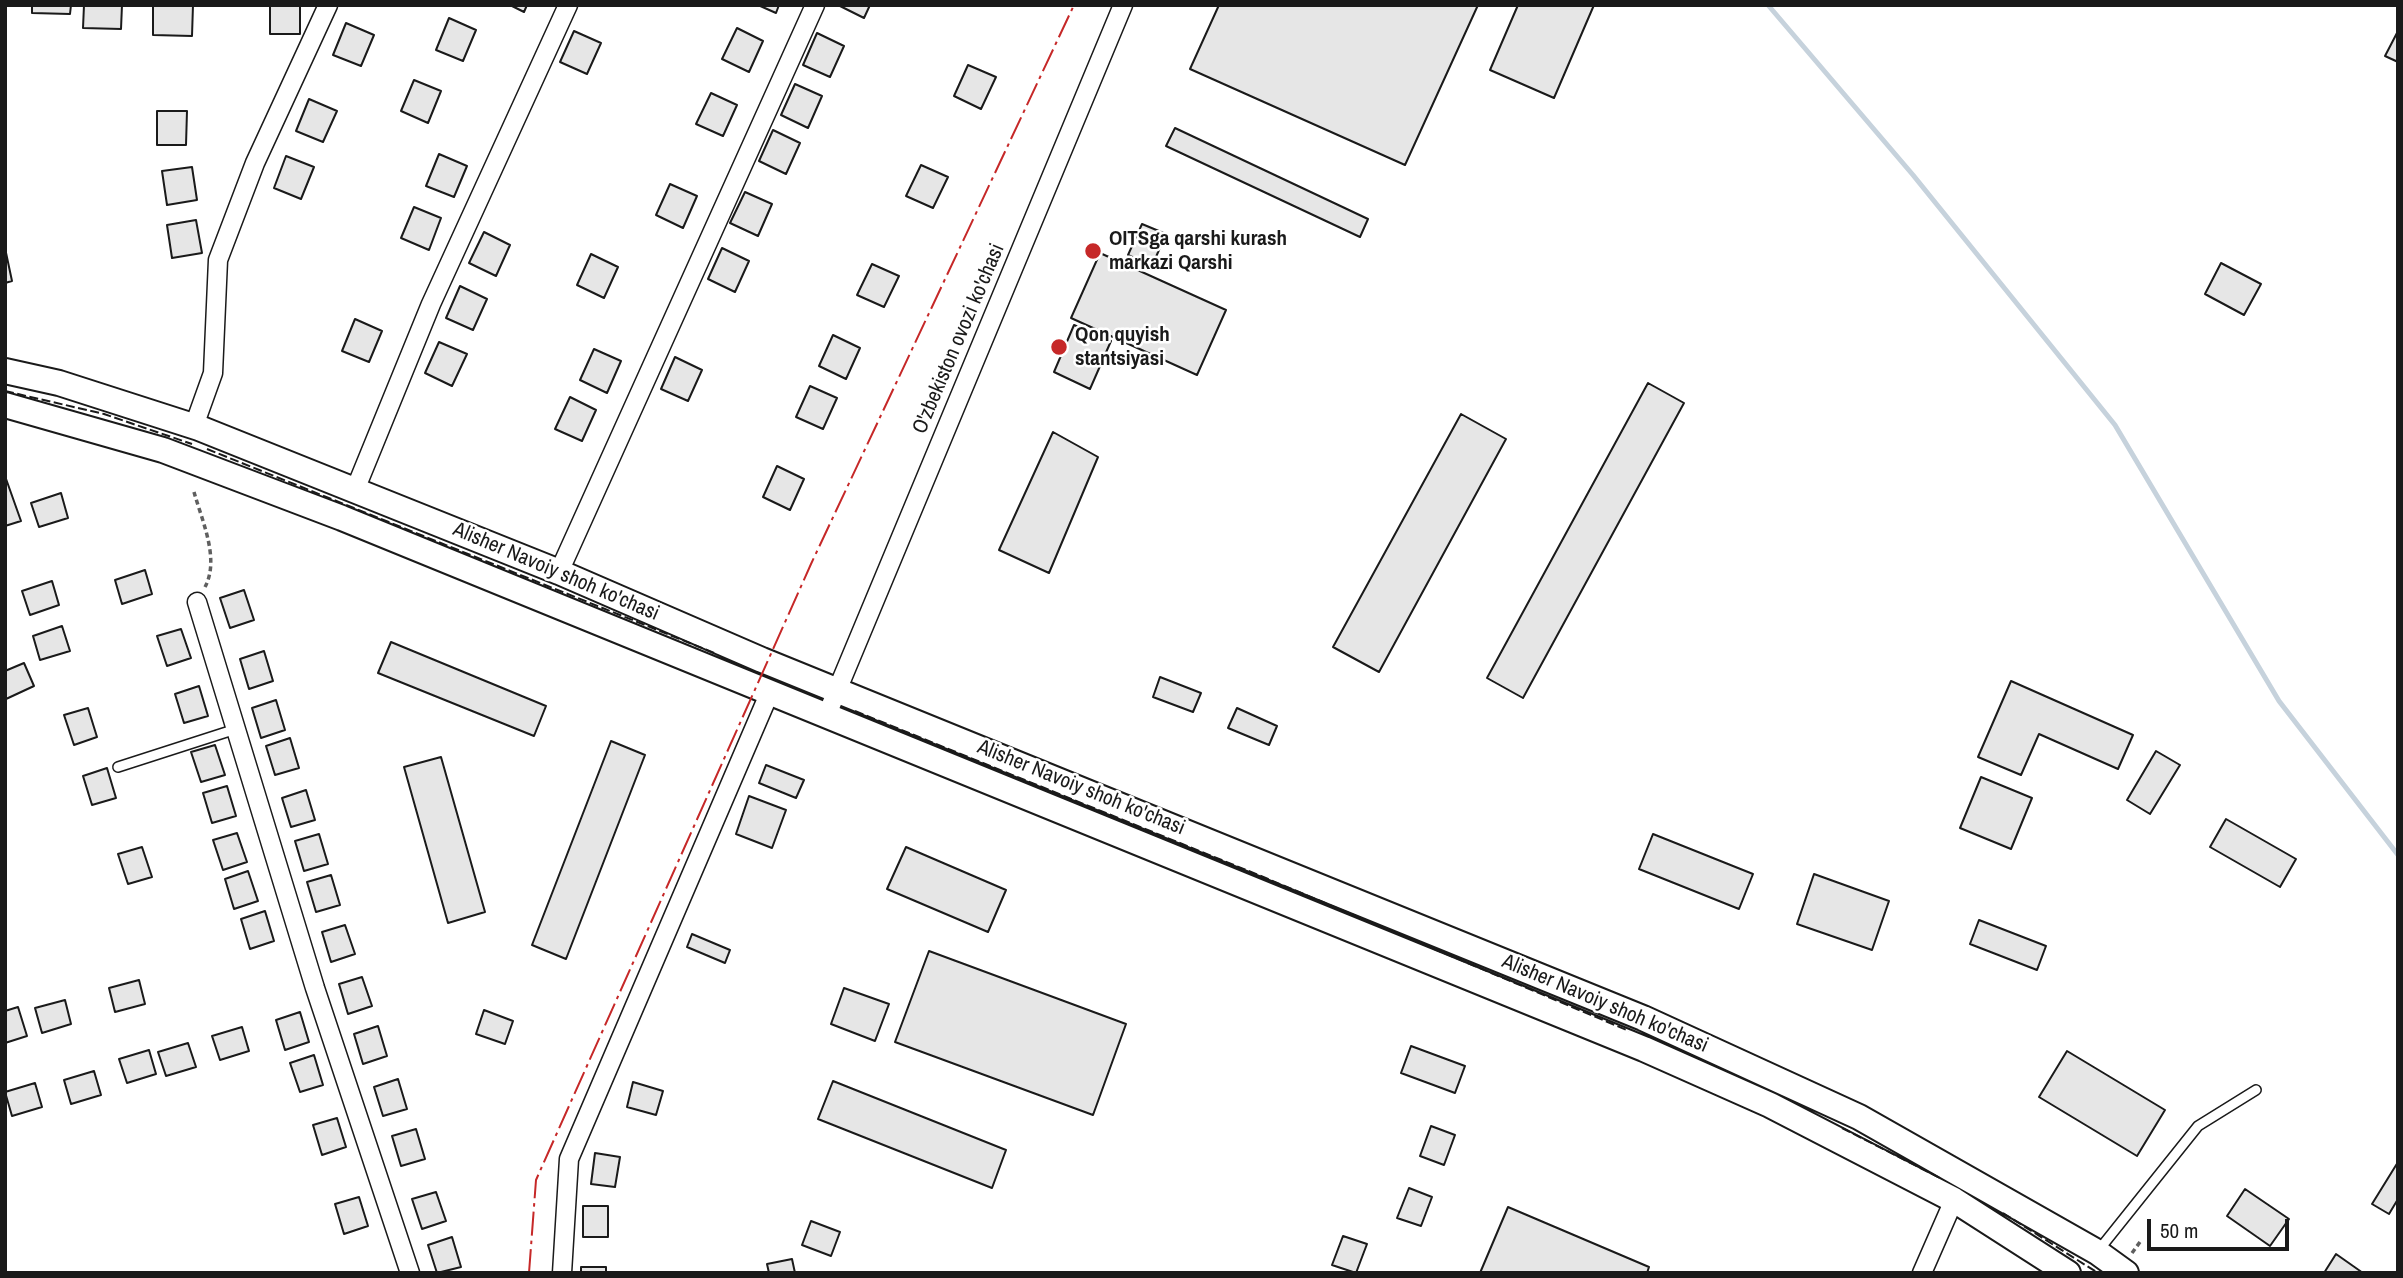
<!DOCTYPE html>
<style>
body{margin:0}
#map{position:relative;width:2403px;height:1278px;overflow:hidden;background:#fff;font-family:"Archivo Narrow",sans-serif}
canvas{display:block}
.frame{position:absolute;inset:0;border:7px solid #1a1a1a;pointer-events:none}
.scale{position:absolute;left:2147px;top:1219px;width:142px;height:32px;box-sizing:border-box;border:4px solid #1a1a1a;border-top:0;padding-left:9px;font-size:21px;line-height:24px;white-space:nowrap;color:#1a1a1a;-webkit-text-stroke:5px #fff;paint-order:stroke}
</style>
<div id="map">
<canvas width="2403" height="1278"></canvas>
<div class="frame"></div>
<div class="scale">50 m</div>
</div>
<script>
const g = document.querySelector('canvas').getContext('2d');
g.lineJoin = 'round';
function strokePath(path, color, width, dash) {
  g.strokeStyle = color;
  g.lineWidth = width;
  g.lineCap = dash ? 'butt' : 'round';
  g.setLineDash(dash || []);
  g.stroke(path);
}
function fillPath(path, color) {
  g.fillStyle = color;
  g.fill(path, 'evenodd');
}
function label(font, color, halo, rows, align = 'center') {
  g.font = font + ' "Archivo Narrow",sans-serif';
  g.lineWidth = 5;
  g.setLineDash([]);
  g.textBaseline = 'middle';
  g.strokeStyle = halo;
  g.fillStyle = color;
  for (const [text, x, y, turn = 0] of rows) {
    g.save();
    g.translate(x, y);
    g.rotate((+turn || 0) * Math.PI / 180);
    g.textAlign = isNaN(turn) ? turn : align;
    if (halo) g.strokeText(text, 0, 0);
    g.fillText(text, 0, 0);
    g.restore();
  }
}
strokePath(new Path2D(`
 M1768 5 1913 175 2115 425 2279 701 2398 855`), '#c6d2dc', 5);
const building = new Path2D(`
 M32 5H71L70 14 32 13Z
 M84 5H122L121 29 83 28Z
 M153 5H193L192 36 153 35Z
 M270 5H300V34H270Z
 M510 5H527L524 12Z
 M758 5H779L776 13Z
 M838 5H870L864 18Z
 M1219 5H1478L1405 165 1190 69Z
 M1518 5H1594L1554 98 1490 70Z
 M449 18 476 30 463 61 436 50Z
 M346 23 374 35 361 66 333 55Z
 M737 28 763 41 749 72 722 59Z
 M574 31 601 43 587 74 560 62Z
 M2398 31V62L2385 56Z
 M817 33 844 46 830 77 803 65Z
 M968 65 996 77 981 109 954 96Z
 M414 80 441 91 428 123 401 111Z
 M795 84 822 96 808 128 781 115Z
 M711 93 737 105 723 136 696 124Z
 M309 99 337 111 323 142 296 131Z
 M157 111H187L186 145H157Z
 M1175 128 1368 219 1360 237 1166 146Z
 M773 130 800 143 786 174 759 161Z
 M439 154 467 166 454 197 426 186Z
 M286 156 314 167 301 199 274 188Z
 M921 165 948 177 933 208 906 196Z
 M192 167 197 200 167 205 162 171Z
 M670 184 697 196 683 228 656 215Z
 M745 192 772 204 758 236 730 223Z
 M414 207 441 218 429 250 401 238Z
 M196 220 202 253 172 258 167 225Z
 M1142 224 1166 234 1152 266 1128 255Z
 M484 232 510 245 496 276 469 263Z
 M5 248 12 281 5 283Z
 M722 248 749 261 735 292 708 279Z
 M1100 253 1226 310 1197 375 1071 318Z
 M591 254 618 267 604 298 577 285Z
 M2221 263 2261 284 2244 315 2205 294Z
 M872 264 899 276 884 307 857 295Z
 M460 286 487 299 473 330 446 318Z
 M355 319 382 331 369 362 342 351Z
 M1074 325 1111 341 1090 389 1054 372Z
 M833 335 860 348 846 379 819 366Z
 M439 342 467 354 452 386 425 373Z
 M594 349 621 361 607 393 580 380Z
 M675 357 702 370 688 401 661 389Z
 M1648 383 1684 403 1523 698 1487 678Z
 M810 386 837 398 823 429 796 417Z
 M570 397 596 410 582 441 555 429Z
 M1461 414 1506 439 1379 672 1333 647Z
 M1053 432 1098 457 1049 573 999 550Z
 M777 466 804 479 790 510 763 497Z
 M5 476 21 521 5 526Z
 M61 493 68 518 39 527 31 503Z
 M145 570 152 594 122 604 115 580Z
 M52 581 59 605 30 615 22 591Z
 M244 590 254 620 230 628 220 598Z
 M62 626 70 651 40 660 33 636Z
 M181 629 191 658 167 666 157 636Z
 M391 642 546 706 534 736 378 673Z
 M264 651 273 681 249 689 240 659Z
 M24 663 34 686 6 699 5 671Z
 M1160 677 1201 693 1193 712 1153 697Z
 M2011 681 2133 735 2118 769 2039 734 2021 775 1978 757Z
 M199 686 208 716 184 723 175 694Z
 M276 700 285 730 261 738 252 708Z
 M88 708 97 737 74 745 64 715Z
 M1237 708 1277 726 1269 745 1228 728Z
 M290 738 299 768 275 775 266 746Z
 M611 741 645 755 566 959 532 945Z
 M215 745 225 775 201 782 191 752Z
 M2156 751 2180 765 2150 814 2127 800Z
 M441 757 485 912 448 923 404 767Z
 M766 765 804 780 796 798 759 783Z
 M107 768 116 798 92 805 83 776Z
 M1981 777 2032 798 2011 849 1960 828Z
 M227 786 236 816 212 823 203 793Z
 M306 790 315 820 291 827 282 798Z
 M749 796 786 810 772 848 736 834Z
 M2226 819 2296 859 2280 887 2210 847Z
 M237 833 247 862 223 870 213 840Z
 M319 834 328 864 304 871 295 841Z
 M1653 834 1753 874 1739 909 1639 869Z
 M142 847 152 877 128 884 118 854Z
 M906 847 1006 890 988 932 887 889Z
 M248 871 258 901 234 909 225 879Z
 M1814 874 1889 901 1872 950 1797 924Z
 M331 875 340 905 316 912 307 882Z
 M265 911 274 941 250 949 241 919Z
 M1979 920 2046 946 2037 970 1970 944Z
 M345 925 355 954 331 962 322 932Z
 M692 934 730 950 725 963 687 947Z
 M929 951 1126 1024 1093 1115 895 1042Z
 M362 977 372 1006 348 1014 339 984Z
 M139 980 145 1004 115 1012 109 988Z
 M844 988 889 1004 875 1041 831 1024Z
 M65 1000 71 1024 42 1033 35 1008Z
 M18 1007 27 1036 5 1043V1011Z
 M484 1010 513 1021 505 1044 476 1034Z
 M300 1012 309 1042 285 1050 276 1020Z
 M378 1026 387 1056 363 1064 354 1034Z
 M242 1027 249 1051 220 1060 212 1036Z
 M188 1043 196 1067 166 1076 158 1052Z
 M1411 1046 1465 1066 1455 1093 1401 1073Z
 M149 1050 156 1074 127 1083 119 1059Z
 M2067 1051 2165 1110 2137 1156 2039 1097Z
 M314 1055 323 1085 300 1092 290 1063Z
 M94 1071 101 1095 71 1104 64 1080Z
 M398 1079 407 1109 383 1116 374 1087Z
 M833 1081 1006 1150 992 1188 818 1119Z
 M633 1082 663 1091 656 1115 627 1107Z
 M35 1083 42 1107 12 1116 5 1092Z
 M337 1118 346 1147 322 1155 313 1125Z
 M1431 1126 1455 1135 1444 1165 1420 1156Z
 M416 1129 425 1159 401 1166 392 1136Z
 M595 1153 620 1157 615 1187 591 1184Z
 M2398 1162V1199L2389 1214 2372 1204Z
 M1409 1188 1432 1197 1421 1226 1397 1218Z
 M2245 1189 2289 1219 2270 1246 2227 1216Z
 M436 1192 446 1221 422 1229 412 1199Z
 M359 1197 368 1226 344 1234 335 1204Z
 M583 1206H608V1237H583Z
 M1508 1207 1649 1267 1647 1273H1480Z
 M811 1221 840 1232 831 1256 802 1245Z
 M1343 1236 1367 1244 1356 1273 1332 1265Z
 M452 1237 461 1267 437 1273 428 1245Z
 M2336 1254 2363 1273H2324Z
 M792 1259 795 1273H769L767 1264Z
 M581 1267H606V1273H581Z`);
fillPath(building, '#e6e6e6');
strokePath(building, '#1a1a1a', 2);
const lane = new Path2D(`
 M118 767 236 729
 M2098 1251 2198 1126 2256 1090`);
const street = new Path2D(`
 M194 426 213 373 218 260 255 163 328 5
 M355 490 431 304 568 5
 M559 572 815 5
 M197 602 315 988 410 1273
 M826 717 1123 5
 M562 1273 569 1159 769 694
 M1922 1273 1954 1200`);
const secondary = new Path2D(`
 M5 371 59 383 199 428 559 572 762 660 1643 1018 1859 1117 2097 1252 2126 1273
 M5 405 163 450 342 518 1644 1049 1770 1105 1954 1200 2068 1273`);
strokePath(lane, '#1a1a1a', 12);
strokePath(street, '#1a1a1a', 21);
strokePath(secondary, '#1a1a1a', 28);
strokePath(new Path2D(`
 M194 492C202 521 220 559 205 587
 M2132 1253 2140 1242`), '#5f5f5f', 3.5, [5, 3.5]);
strokePath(lane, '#fff', 9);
strokePath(street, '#fff', 18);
strokePath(secondary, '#fff', 24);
strokePath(new Path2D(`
 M5 391 104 414 192 444
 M207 449 717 654
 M855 711 1261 876 1629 1031
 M1842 1128 1942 1179
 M2003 1213 2098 1273`), '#1a1a1a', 2, [9, 3.5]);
strokePath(new Path2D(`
 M529 1273 536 1180 811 564 1074 5`), '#c62828', 2, [24, 5, 3.5, 5]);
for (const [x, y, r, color] of [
 [1093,251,9,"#c62828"],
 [1059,347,9,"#c62828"]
]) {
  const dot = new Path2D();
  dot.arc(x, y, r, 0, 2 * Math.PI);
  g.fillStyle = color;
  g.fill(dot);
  strokePath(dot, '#fff', 2.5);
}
label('bold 21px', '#1a1a1a', '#fff', [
 ["OITSga qarshi kurash",1109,239],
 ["markazi Qarshi",1109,263],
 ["Qon quyish",1075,335],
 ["stantsiyasi",1075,359]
], 'left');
label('21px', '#1a1a1a', '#fff', [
 ["O'zbekiston ovozi ko'chasi",959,339,-67],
 ["Alisher Navoiy shoh ko'chasi",556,572,23],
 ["Alisher Navoiy shoh ko'chasi",1081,788,22],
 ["Alisher Navoiy shoh ko'chasi",1605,1004,23]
]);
</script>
